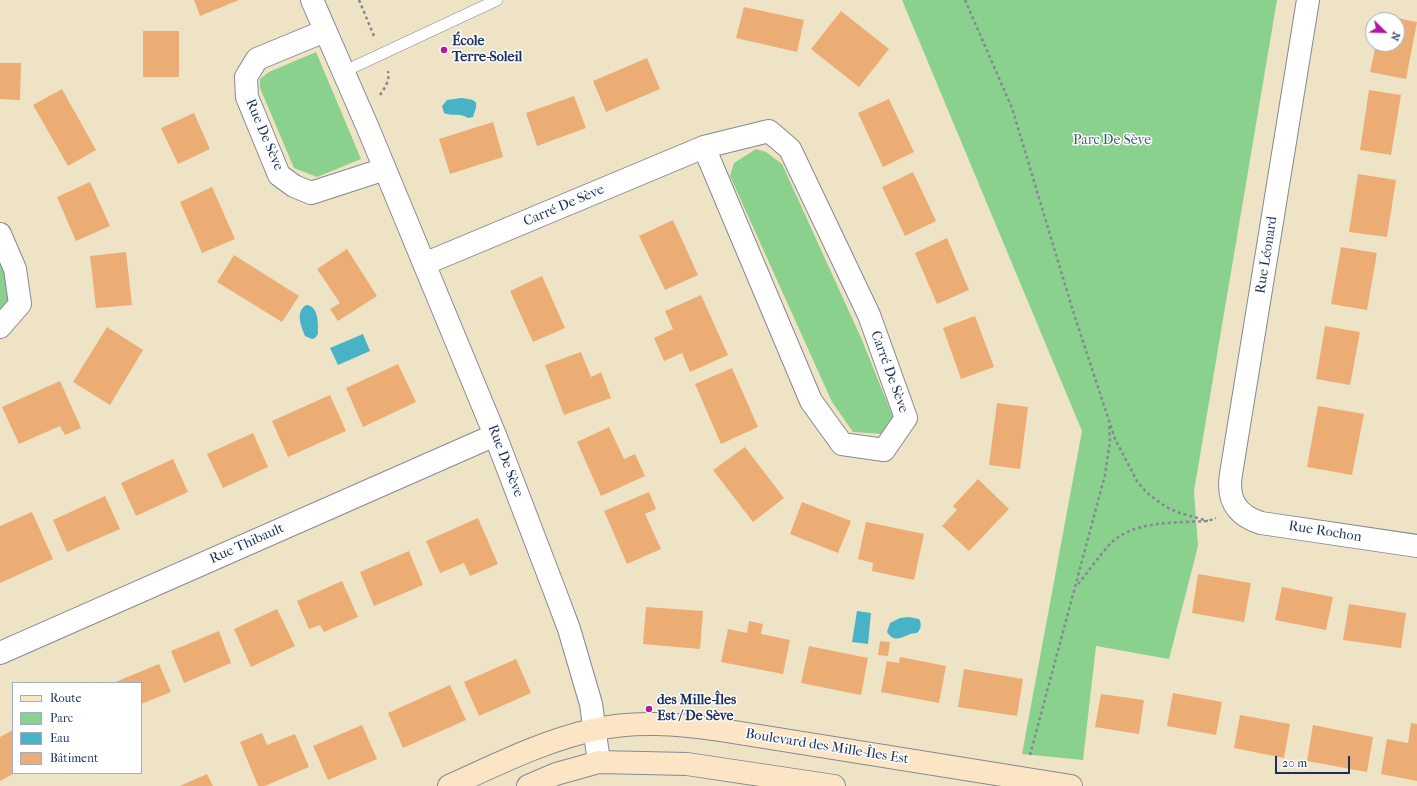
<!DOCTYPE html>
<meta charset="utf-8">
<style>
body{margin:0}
#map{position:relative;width:1417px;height:786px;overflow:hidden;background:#efe3c6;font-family:"IM FELL French Canon",serif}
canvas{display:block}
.legend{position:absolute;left:12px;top:682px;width:130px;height:92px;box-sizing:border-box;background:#fff;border:1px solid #a4acbf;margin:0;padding:5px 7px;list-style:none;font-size:12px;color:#1b2f5e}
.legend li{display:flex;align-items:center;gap:8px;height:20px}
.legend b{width:20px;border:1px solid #a4acbf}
.north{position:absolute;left:1365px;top:12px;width:40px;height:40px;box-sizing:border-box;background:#fff;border:1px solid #a4acbf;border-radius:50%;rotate:113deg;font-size:11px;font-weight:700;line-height:16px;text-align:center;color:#1b2f5e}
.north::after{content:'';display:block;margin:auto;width:14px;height:18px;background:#b5179e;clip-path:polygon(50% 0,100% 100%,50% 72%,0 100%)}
.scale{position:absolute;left:1275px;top:756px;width:75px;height:18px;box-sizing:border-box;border:2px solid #1b2f5e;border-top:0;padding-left:5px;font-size:12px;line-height:14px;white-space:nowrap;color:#1b2f5e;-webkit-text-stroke:3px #fff;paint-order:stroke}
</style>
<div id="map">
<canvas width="1417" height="786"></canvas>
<ul class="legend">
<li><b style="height:5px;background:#fce5c4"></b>Route</li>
<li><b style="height:11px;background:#89d18d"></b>Parc</li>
<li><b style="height:11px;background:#48b3c6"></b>Eau</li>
<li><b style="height:11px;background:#ecad75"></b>Bâtiment</li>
</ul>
<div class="north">N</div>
<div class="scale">20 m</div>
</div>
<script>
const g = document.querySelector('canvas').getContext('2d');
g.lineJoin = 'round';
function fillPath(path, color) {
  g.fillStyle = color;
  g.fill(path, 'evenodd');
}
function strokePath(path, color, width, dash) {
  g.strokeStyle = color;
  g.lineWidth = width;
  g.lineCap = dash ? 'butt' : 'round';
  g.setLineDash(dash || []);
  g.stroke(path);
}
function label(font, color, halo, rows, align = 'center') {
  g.font = font + ' "IM FELL French Canon",serif';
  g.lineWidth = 3;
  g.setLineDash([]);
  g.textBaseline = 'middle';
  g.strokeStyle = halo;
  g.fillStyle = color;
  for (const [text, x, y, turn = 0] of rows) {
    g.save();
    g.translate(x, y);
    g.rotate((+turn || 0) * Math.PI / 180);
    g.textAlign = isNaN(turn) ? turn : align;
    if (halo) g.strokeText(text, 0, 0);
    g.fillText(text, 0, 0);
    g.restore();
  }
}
fillPath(new Path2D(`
 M902 0H1277L1194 491 1198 546 1169 659 1096 646 1083 760 1022 754 1082 431Z
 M316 52 361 159 317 177 294 168 260 88V79L269 72Z
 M756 149 766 152 782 164 862 340 893 417 882 434 853 432 832 402 730 176 734 163Z
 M0 234 20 304 0 327Z`), '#89d18d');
fillPath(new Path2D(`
 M461 98C478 100 479 101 473 117L468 118C459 112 453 117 444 113L442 106 447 100Z
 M306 305C319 306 318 323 318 334L315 338 312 339 305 336C301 326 295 312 306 305Z
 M363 334 370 351 338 365 330 348Z
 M857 611 871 613 868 644 852 642Z
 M909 617 919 619C922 624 921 629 917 633 905 633 896 646 887 632L890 623 900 618Z`), '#48b3c6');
fillPath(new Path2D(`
 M194 0H239L200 16Z
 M744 7 804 20 797 52 736 38Z
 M841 11 889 49 859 87 811 49Z
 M1382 15 1417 22 1406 79 1370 72 1376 44H1397V20H1381Z
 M143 31H179V77H143Z
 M647 58 660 89 606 112 593 81Z
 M0 63H21L20 100 0 99Z
 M62 89 96 150 68 166 33 105Z
 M1369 90 1401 95 1391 155 1360 150Z
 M574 96 586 128 537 146 526 113Z
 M889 99 914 152 883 167 858 113Z
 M194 113 210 149 178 164 161 128Z
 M493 122 503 157 450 174 439 139Z
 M913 172 936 221 905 236 882 187Z
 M1358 174 1396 180 1387 237 1349 232Z
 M90 182 110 226 76 241 57 197Z
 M212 187 235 239 202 253 180 202Z
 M673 220 698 275 665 290 639 236Z
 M947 238 969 290 937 304 915 253Z
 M1341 247 1377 253 1367 310 1331 304Z
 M347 249 377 296 338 321 330 309 340 303 317 269Z
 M126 252 132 305 96 308 90 256Z
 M234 255 299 296 282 322 217 282Z
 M542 276 565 328 533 342 510 291Z
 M701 295 728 355 690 372 682 353 664 361 654 338 673 329 665 311Z
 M975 316 994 367 961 379 943 328Z
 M1325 326 1360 332 1350 385 1316 379Z
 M107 327 143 350 110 405 73 382Z
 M581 352 591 377 601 372 611 398 564 415 545 365Z
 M398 364 416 402 363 427 346 388Z
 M732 368 758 427 721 444 695 384Z
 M60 381 81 428 65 435 60 426 19 444 2 407Z
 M330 395 346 431 288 457 272 421Z
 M997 403 1028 407 1020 469 989 465Z
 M1318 406 1364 414 1352 475 1307 467Z
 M609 427 624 459 635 454 645 476 601 496 577 442Z
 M253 433 268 467 223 488 207 454Z
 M745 447 784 498 753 522 713 470Z
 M173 459 188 492 136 516 121 483Z
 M978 479 1009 509 969 551 942 526 957 510 953 506Z
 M649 492 656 509 645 514 661 549 627 564 604 511Z
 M105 496 120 529 67 552 53 520Z
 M802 502 851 521 838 553 790 534Z
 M32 512 53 559 0 583V526Z
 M478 518 498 564 470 576 464 563 440 573 426 541Z
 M866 522 924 534 914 580 872 571 873 563 858 559Z
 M409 551 423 585 374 606 360 572Z
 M1198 574 1251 583 1244 622 1192 613Z
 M342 581 358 617 324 632 320 625 309 629 297 601Z
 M1282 587 1333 597 1326 630 1275 620Z
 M1349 604 1406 613 1401 648 1343 640Z
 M646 607 703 611 700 649 643 644Z
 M277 609 295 646 251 667 234 629Z
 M749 621 763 624 761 634 790 640 783 674 721 662 728 629 747 633Z
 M219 631 231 663 184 683 171 651Z
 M880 641 890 642 888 656 878 655Z
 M809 646 868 658 861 695 801 683Z
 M900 657 946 666 939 703 881 692 887 661 899 663Z
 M516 659 531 693 479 716 464 682Z
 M159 664 171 692 141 704V683H113Z
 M964 669 1023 679 1017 716 958 707Z
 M450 685 466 720 403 748 388 713Z
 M1173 693 1222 702 1216 735 1167 726Z
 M1101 694 1144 700 1139 734 1095 727Z
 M1240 715 1290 724 1284 758 1234 748Z
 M1411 723 1417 724V781L1381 774 1387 739 1408 743Z
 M362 725 377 759 328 780 313 746Z
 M1313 725 1373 737 1367 772 1307 761Z
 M13 730V773H15L0 781V737Z
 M262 733 267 745 295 734 309 767 265 786H258L240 742Z
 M207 774 213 786H180Z`), '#ecad75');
const lane = new Path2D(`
 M343 72 497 0`);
const street = new Path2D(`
 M312 0 368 128 495 435 557 597 569 629 591 704 599 762
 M1308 0 1231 474C1227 499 1236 515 1261 523L1417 546
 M325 31 257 59 246 77 247 97 279 175 294 186 311 193 385 169
 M0 234 15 269 20 304 0 327
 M424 264 704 147 769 131 790 149 869 315 906 418 884 450 842 444 811 401 704 147
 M0 653 495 435`);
const secondary = new Path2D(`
 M449 786C496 765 543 741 593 730 635 720 678 724 721 730L1071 786
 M528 786 556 774 599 762 687 764 834 786`);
strokePath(lane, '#858992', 12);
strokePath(street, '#858992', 24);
strokePath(secondary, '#858992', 24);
strokePath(new Path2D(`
 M359 0 374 36
 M965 0 1012 108 1073 311 1115 439 1137 481 1147 493 1166 507 1180 513 1208 521
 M380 95C385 88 390 80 388 71
 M1078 584C1089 571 1101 553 1113 541 1138 520 1178 523 1208 521L1216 518
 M1030 755 1105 475 1110 441 1109 424`), '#858992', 2.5, [3, 3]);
strokePath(lane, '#fff', 11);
strokePath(street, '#fff', 22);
strokePath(secondary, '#fce5c4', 22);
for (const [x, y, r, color] of [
 [444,50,4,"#b5179e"],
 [649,709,4,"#b5179e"]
]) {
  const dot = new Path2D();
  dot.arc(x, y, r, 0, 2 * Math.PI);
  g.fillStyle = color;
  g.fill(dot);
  strokePath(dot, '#fff', 1.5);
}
label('bold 14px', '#1b2f5e', '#fff', [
 ["École",452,42],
 ["Terre-Soleil",452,58],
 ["des Mille-Îles",657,701],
 ["Est / De Sève",657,717]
], 'left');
label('14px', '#1b2f5e', '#fff', [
 ["Rue De Sève",264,135,67],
 ["Carré De Sève",564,206,-23],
 ["Rue Léonard",1267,255,-81],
 ["Carré De Sève",889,372,70],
 ["Rue De Sève",505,461,69],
 ["Rue Rochon",1325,532,9],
 ["Rue Thibault",247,544,-24],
 ["Boulevard des Mille-Îles Est",827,747,9]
]);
label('14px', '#3c606c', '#fff', [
 ["Parc De Sève",1112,141]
]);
</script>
